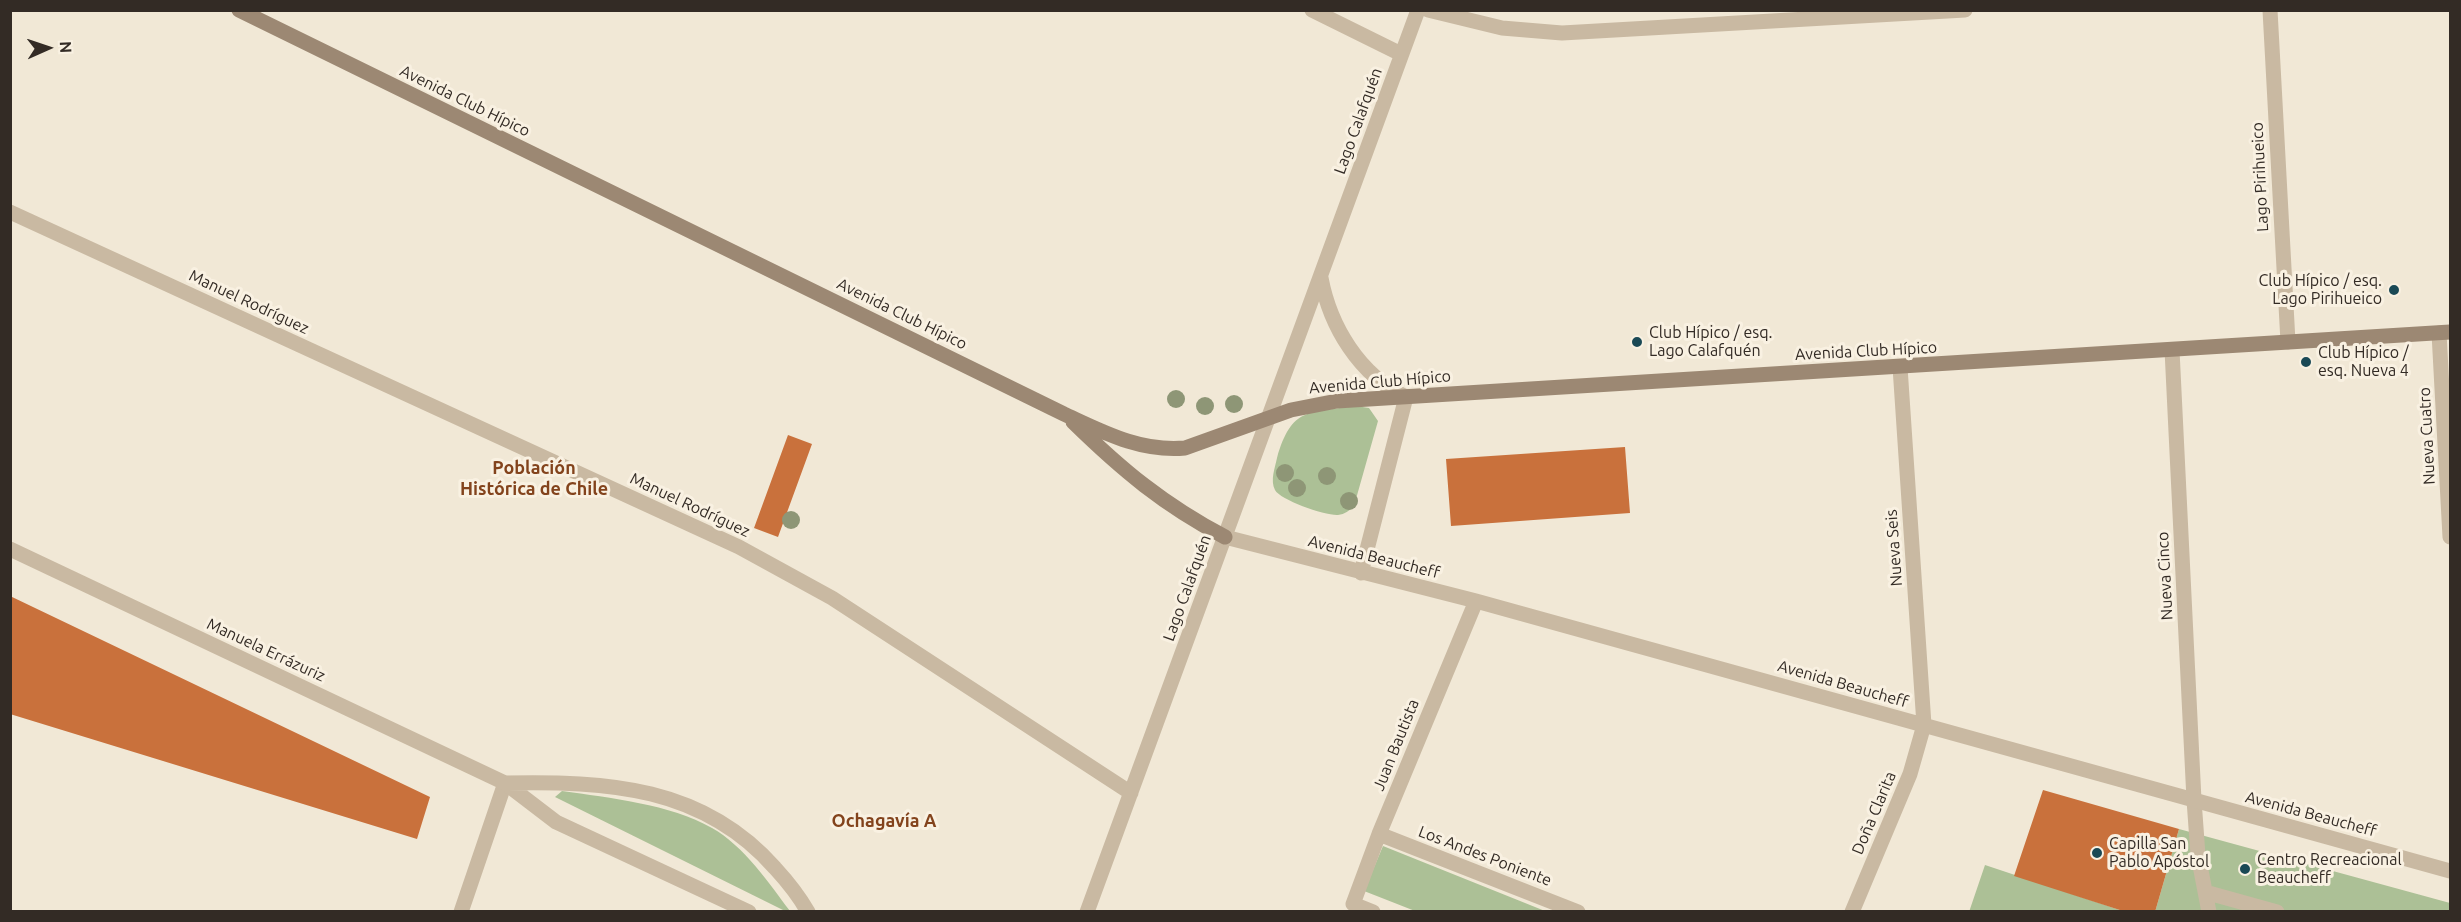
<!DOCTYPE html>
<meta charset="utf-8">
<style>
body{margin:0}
#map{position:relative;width:2461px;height:922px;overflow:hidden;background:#f1e8d6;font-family:Ubuntu,sans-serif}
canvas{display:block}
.frame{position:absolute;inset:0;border:12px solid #332b25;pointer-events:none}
.north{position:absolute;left:18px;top:18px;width:60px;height:60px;-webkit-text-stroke:4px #f9f1e2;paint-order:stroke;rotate:87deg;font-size:16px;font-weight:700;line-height:24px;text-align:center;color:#332b25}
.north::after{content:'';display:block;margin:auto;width:21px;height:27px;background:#332b25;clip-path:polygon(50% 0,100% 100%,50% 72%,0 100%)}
</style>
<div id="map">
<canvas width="2461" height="922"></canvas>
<div class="frame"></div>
<div class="north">N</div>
</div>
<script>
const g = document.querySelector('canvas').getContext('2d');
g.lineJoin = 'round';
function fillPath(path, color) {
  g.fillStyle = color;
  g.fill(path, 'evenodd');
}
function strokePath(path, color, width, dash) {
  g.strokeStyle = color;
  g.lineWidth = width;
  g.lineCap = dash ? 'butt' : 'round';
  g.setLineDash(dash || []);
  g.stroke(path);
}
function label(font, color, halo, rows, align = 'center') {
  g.font = font + ' Ubuntu,sans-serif';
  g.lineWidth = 6;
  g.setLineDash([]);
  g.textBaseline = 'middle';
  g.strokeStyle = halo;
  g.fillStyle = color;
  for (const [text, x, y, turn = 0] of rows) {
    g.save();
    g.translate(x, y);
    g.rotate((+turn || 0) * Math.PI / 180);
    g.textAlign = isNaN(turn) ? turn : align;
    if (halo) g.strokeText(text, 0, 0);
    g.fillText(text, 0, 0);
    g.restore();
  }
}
fillPath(new Path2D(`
 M1356 406 1369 408 1378 421 1354 506C1349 511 1345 514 1338 515 1326 516 1280 500 1275 490 1270 480 1275 468 1277 458 1292 406 1309 413 1356 406Z
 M562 791C610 798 670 804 712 828 744 846 769 883 790 911H785L555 797Z
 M2179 829 2450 903V912H2155Z
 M1383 846 1545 911H1415L1364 891Z
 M1985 865 2126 912H1969Z`), '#acc096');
fillPath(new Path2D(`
 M788 435 812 444 778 537 754 528Z
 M1625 447 1630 513 1451 526 1446 459Z
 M10 596 430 797 417 839 10 714Z
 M2043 790 2179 829 2155 912H2126L2014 876Z`), '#c9713c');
strokePath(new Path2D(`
 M2194 800 2198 855 2209 912
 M2205 892 2277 912
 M461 912 505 783`), '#c9b9a2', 15);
strokePath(new Path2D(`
 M1312 10 1401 54
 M1428 10 1502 28 1562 33 1965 10
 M2270 10 2288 342
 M10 212 739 547 832 598 1131 793
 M1321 278C1330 326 1359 375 1406 397L1361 573
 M2439 333 2450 537
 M2172 350 2194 800
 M1225 537 1476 601 2450 871
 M10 549 505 783 556 822 749 912
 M505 783C607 781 703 786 775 868 787 881 799 896 808 912
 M1379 834 1578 912
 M1087 912 1418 10
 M1373 912 1353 904 1379 834 1476 601
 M1852 912 1910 774 1924 725 1900 367`), '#c9b9a2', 15);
strokePath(new Path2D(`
 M239 10 1064 414C1103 432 1140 452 1185 448L1291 410 1337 401 2450 332
 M1073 422C1122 470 1164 505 1225 537`), '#9c8873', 15);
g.fillStyle = '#8e9676';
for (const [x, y] of [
 [1176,399],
 [1234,404],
 [1205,406],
 [1285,473],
 [1327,476],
 [1297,488],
 [1349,501],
 [791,520]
]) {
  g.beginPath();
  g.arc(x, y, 9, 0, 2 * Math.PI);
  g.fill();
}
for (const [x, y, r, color] of [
 [2394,290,6,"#1a4955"],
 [1637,342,6,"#1a4955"],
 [2306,362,6,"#1a4955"],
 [2097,853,6,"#1a4955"],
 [2245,869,6,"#1a4955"]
]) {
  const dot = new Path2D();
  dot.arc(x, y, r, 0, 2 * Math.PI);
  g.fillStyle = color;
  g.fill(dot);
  strokePath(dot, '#f9f1e2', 2);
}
label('16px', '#332b25', '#f9f1e2', [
 ["Avenida Club Hípico",465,101,26],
 ["Lago Calafquén",1358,121,-70],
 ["Lago Pirihueico",2260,177,-93],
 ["Manuel Rodríguez",249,302,25],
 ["Avenida Club Hípico",902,314,26],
 ["Avenida Club Hípico",1866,351,-3],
 ["Avenida Club Hípico",1380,382,-5],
 ["Nueva Cuatro",2427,436,-93],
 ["Manuel Rodríguez",690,505,25],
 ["Nueva Seis",1894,548,-94],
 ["Avenida Beaucheff",1374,557,14],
 ["Nueva Cinco",2165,576,-93],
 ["Lago Calafquén",1187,588,-70],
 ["Manuela Errázuriz",266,650,25],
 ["Avenida Beaucheff",1843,684,16],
 ["Juan Bautista",1396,745,-68],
 ["Doña Clarita",1874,813,-67],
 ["Avenida Beaucheff",2311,814,15],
 ["Los Andes Poniente",1485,856,21]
]);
label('16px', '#332b25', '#f9f1e2', [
 ["Club Hípico / esq.",2382,281,"right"],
 ["Lago Pirihueico",2382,299,"right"],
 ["Club Hípico / esq.",1649,333],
 ["Lago Calafquén",1649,351],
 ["Club Hípico /",2318,353],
 ["esq. Nueva 4",2318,371],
 ["Capilla San",2109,844],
 ["Pablo Apóstol",2109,862],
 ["Centro Recreacional",2257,860],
 ["Beaucheff",2257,878]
], 'left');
label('bold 18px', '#83431c', '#f9f1e2', [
 ["Población",534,468],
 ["Histórica de Chile",534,489],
 ["Ochagavía A",884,821]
]);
</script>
